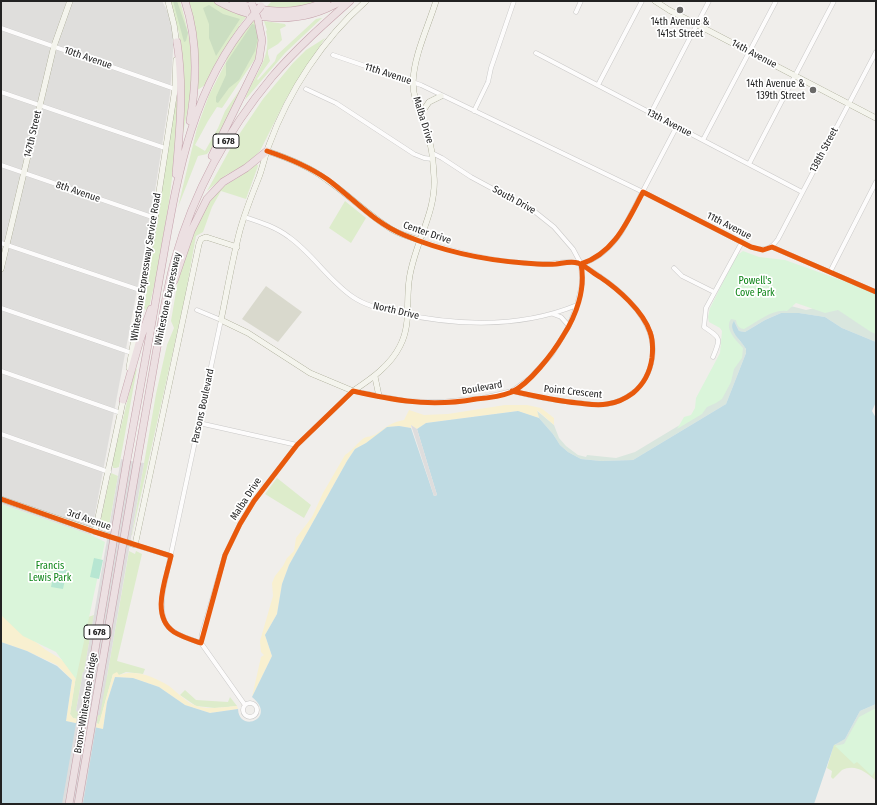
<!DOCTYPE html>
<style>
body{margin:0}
#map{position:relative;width:877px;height:805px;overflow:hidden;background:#f0eeeb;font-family:"Fira Sans Condensed",sans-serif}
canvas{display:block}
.frame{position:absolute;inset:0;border:2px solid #222;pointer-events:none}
</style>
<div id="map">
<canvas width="877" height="805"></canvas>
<div class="frame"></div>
</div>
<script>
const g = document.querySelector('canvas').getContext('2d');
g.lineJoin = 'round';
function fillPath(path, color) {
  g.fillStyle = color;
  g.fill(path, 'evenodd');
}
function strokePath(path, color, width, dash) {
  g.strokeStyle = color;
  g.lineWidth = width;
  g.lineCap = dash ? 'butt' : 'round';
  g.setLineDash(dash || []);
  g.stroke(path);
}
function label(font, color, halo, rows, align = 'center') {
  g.font = font + ' "Fira Sans Condensed",sans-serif';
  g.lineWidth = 3.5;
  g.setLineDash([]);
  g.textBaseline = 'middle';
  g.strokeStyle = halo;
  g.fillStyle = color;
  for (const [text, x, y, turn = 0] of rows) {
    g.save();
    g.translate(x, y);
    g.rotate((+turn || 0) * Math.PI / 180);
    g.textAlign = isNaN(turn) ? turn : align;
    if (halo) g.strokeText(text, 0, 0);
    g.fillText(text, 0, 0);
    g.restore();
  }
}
fillPath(new Path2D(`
 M1 1H162L170 16 174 37 170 94 152 210 91 535 1 504Z`), '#dfdedc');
fillPath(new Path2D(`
 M266 286 302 312 278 342 242 319Z`), '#d9d9cd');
fillPath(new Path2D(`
 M170 1H180C187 26 194 53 192 80 190 101 185 123 181 144L183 69 179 33Z
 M187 1H212L231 11 246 17 239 26 240 27 218 59 205 85 196 91Z
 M272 1H318C299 9 286 9 266 7Z
 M321 18H322L285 53 245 100C252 77 273 58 266 31L267 30 264 21 285 24 286 26 280 29 282 40 278 44 268 50V54L270 61 257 79 258 80 275 61 277 55 316 19Z
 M254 19 259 35 257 56 222 108 217 107 208 121 195 145 205 151 218 128 225 111 253 71 216 143 207 154 198 156 178 207 197 128 209 95 226 62 228 54Z
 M325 38 287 97 260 151 247 164 226 175 207 191 234 142 263 99 293 63 306 50Z
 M178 95 176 146 169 202 157 273 148 312 144 308 174 109Z
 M257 164 258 166 246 199 221 191 212 207 203 232 196 236 185 297 132 535 130 536 104 529V527L100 523 111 473 118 476 109 526 132 533 156 394 167 345 174 328 171 321 179 274 196 227 212 196 224 186 239 177Z
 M345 201 366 218 351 243 329 228Z
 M137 368 119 467 116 468H113L112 464 134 373Z
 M277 478 311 505 304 518 265 494Z
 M129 551 135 554 136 551 142 554 117 661 145 669 143 674 126 672 119 675 113 674 99 724 73 718 70 714 85 618 94 615 84 672H83L76 711 107 676Z
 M185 690 196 700 228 702 230 697 237 706 215 708 196 706 180 695Z
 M876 711V781C868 773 855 763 842 770 839 773 836 776 833 779L831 777 832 771 827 768 834 744 843 748Z`), '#ddeccb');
fillPath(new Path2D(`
 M173 1H177L188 33 186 41 184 42Z
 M209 5 223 14 240 19 216 56 209 38V24L203 8Z
 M252 24 256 25 258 38 255 51 239 80 229 88 218 103 216 102V97L226 75V63Z`), '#cbdec1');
fillPath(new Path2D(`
 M787 305 806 310 819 307H837L876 327V342L842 328 825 317 799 313H781L765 320 745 332 739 331 734 321C735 327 736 334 738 338 741 344 747 345 746 353L726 404 633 460 601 461 581 459 568 452 560 445 553 434 539 418 536 410 554 425 559 438 566 446 578 455 586 457 587 455 616 458 635 452 698 414 720 365 727 314Z
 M876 704V711L843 748 834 744 845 739 860 711Z`), '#d9e6de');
fillPath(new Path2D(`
 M505 405H527L541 408 554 418V425L537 410 539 418 518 411 426 423 417 429 411 425V428L399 426 387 427 366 443 355 449 347 461 289 565 282 584 277 614 265 635 272 656 252 697 261 657 264 655 261 652 260 641 273 596 272 583 275 576 283 566 287 558 294 551 296 538 312 517 323 493 345 455C352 451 357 443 364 438 367 436 372 437 376 434 387 427 389 423 404 420L409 410 424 415 448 414Z
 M1 609 14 625 46 650 77 669 70 714 73 718 99 724 113 674 117 672 119 675C136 669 155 677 169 686 177 692 188 704 197 706 206 710 227 707 237 706L238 709 210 713 185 705 159 687 133 678 115 677 107 702 103 729 66 721 72 680 57 665 27 651 1 642Z`), '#f8f0d0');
fillPath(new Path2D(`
 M743 251 759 257 785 260 852 284 876 294V334L871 332 838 310 825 313 796 303 787 311C771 309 758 322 744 329 738 328 737 325 736 320L731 319C724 329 736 340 743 348L742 358 734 369 731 382 722 399 716 403 707 407 702 414 677 429 684 417 691 415 695 408 696 398 720 353 722 331 720 328 709 322 708 317 710 308 736 256Z
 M1 504 91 535 105 542 76 679 56 652 23 636 1 615Z
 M876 708V769L872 776 857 762 854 764 835 746 844 744 859 717Z`), '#daf5da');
fillPath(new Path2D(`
 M94 558 103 560 99 579 90 577Z
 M55 568 67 570 63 589 51 587Z`), '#b7e6d2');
fillPath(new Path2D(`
 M781 313H799L825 317 842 328 876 342V402L872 411 876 418V704L860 711 845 739 834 745 814 804H1V642L27 651 57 666 72 680 66 721 103 729 107 702 115 677 133 678 159 687 185 705 210 713 238 709C239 734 278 718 252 697L272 656 265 635 277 614 282 584 289 565 347 461 355 449 366 443 387 427 399 426 411 428 434 496 437 495 417 429 426 423 518 411 539 418 553 434 560 445 568 452 581 459 601 461 633 460 726 404 746 353V349C742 341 727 330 734 321L739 331 745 332 765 320Z`), '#bfdbe3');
fillPath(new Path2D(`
 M411 425 417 429 437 495 434 496Z
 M121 459 144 463 107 676 100 715H98L83 804H62L78 712 76 711 83 672H84Z`), '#dedddd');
const street = new Path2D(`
 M576 12 581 1
 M1 28 175 89
 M536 53 802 192
 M333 55 421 85 643 192 751 247C762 251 771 250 778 239L876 52
 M598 85 642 1
 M306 89 336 103 414 154 424 158 432 159
 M1 92 165 148
 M474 111 488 82 491 68 514 1
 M651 113 709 1
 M703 140 776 1
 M749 164 834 1
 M1 165 155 218
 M245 217C260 222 276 227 289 237 313 254 328 280 353 297 366 306 383 310 398 313 457 326 521 328 577 305
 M419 240C459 254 501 263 544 264 555 264 572 259 582 265 619 287 672 328 646 377 639 391 624 401 608 404 599 406 590 404 581 403 558 401 535 397 512 391
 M1 243 143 291
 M772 247 876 292
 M581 264C599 259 612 246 622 231L677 126
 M674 268 682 276 714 292
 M830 272 876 182
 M1 308 132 353
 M197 310 221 320 163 591C158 627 168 632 201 643
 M553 314 561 317 569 326
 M713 357C721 338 721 338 704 327L706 308 742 242
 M1 371 121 413
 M199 423 297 445
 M1 434 109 472
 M135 545 171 556
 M243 710a7 7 0 1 1 14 0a7 7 0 1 1-14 0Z
 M245 705 201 643 202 634 225 555 240 524 254 501 297 445 353 391 406 401 440 402 483 398 512 391 530 378 552 354 569 326 577 305 582 284 581 264 573 249 554 227 534 211 471 177 442 158 432 153`);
const secondary = new Path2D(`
 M168 1 174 25 177 46
 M366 1C323 39 289 90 269 145 265 155 263 166 259 177 252 195 244 214 239 234 232 262 227 291 221 320L248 333 310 373 353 391C371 379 390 366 400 346 411 325 406 304 409 281 413 245 437 213 434 176 433 164 433 151 429 140 424 120 413 103 413 82 414 55 428 27 436 1
 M655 1 669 10 876 118
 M420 115 429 102 441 96
 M267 151C288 158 309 166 327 180 349 195 368 215 391 229 399 234 409 237 419 240
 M1 269 54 46 70 1
 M129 368 155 218 175 89 176 60
 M375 377 379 396
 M1 499 135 545 199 244 201 239 206 237 237 247
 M95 532 124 396`);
const highway = new Path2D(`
 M185 1C198 40 197 81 190 121
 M218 1C257 23 303 24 341 1
 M233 1C263 14 297 15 327 1
 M212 156 259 60 262 40 258 20
 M176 174C180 128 184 88 177 42
 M174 281 191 231 207 199 223 182 246 168 267 151
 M123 400 140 340 151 309
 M127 460C138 400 149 341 159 281 176 187 187 94 251 18
 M137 462C144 422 151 382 158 342 163 315 167 287 175 259 194 192 227 131 272 77 296 49 323 25 350 1`);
strokePath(street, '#c9c8c7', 5);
strokePath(secondary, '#999a82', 6);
strokePath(highway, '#c5a2ac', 8);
strokePath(street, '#fdfcfc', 4);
strokePath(secondary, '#f4f4ed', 5.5);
strokePath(highway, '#ece0e2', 7);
const highwayBridge = new Path2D(`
 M252 4 258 20
 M251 18 261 6
 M69 804 127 460
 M78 804 137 462`);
strokePath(highwayBridge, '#c5a2ac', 8, []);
strokePath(highwayBridge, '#ece0e2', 7);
strokePath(new Path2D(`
 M267 151C288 158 308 166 327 179 353 198 374 223 404 235 442 251 484 260 524 263 535 264 546 265 556 264 564 263 571 261 578 263 586 266 593 273 600 277 618 289 643 311 650 332 653 340 653 349 652 358 650 372 644 384 633 393 625 399 616 403 607 404 597 406 588 404 578 403 556 401 534 396 512 391
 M581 264C615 253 628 220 643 192L751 247 763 250 772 247 876 292
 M1 499 95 532 171 556C166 579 150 616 174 632 182 637 192 640 201 643L225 555 240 524 254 501 297 445 353 391C371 395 389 399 407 401 430 404 454 403 476 399 488 398 502 396 512 392 530 383 553 353 563 336 576 316 586 289 581 264`), '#e8590c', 5);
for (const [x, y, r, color] of [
 [680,10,4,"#6a6968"],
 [813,90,4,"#6a6968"]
]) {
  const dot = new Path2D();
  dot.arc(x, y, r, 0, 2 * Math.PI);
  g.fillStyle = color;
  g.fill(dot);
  strokePath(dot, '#fff', 1.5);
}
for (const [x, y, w] of [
 [226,141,26],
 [97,632,26]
]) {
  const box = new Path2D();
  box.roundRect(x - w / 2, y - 7, w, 14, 3);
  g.fillStyle = '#fff';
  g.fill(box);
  strokePath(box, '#222', 1);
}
label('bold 9px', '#222', null, [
 ["I 678",226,141],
 ["I 678",97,632]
]);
label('10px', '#222', '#fff', [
 ["14th Avenue &",680,22],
 ["141st Street",680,34],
 ["14th Avenue &",805,84,"right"],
 ["139th Street",805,96,"right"]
]);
label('10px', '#222', '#fff', [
 ["14th Avenue",754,54,28],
 ["10th Avenue",88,58,19],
 ["11th Avenue",388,74,18],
 ["Malba Drive",423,120,73],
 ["13th Avenue",669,123,27],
 ["147th Street",33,134,-77],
 ["138th Street",824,150,-62],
 ["8th Avenue",78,192,19],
 ["South Drive",514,200,29],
 ["11th Avenue",729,226,27],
 ["Center Drive",427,233,19],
 ["Whitestone Expressway Service Road",146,267,-81],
 ["Whitestone Expressway",168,299,-78],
 ["North Drive",396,311,13],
 ["Boulevard",482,388,-10],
 ["Point Crescent",573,392,6],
 ["Parsons Boulevard",203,406,-78],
 ["Malba Drive",246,499,-57],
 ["3rd Avenue",89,520,19],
 ["Bronx-Whitestone Bridge",86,703,-81]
]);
label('10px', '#0c8416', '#fff', [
 ["Powell's",755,281],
 ["Cove Park",755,293],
 ["Francis",50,566],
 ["Lewis Park",50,578]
]);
</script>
